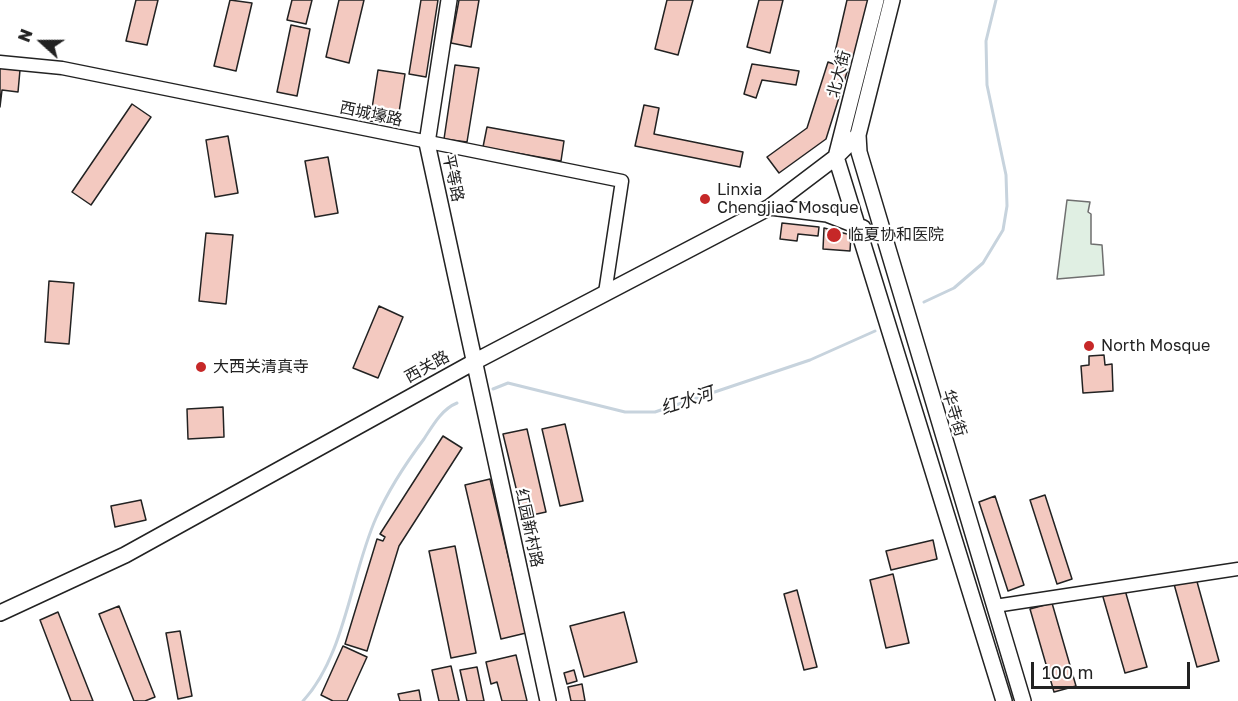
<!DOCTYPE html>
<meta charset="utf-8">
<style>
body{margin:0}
#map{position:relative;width:1238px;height:701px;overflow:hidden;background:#fff;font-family:"Golos Text",sans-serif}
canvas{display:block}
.north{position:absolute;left:12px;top:12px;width:60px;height:60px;-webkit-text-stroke:4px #fff;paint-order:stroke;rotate:291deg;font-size:16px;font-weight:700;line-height:24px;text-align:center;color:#222}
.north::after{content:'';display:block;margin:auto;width:21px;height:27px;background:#222;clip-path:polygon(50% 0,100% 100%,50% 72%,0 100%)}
.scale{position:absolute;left:1031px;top:662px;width:159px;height:27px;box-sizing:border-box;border:3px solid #222;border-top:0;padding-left:8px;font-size:18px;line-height:21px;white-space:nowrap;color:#222;-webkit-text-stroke:4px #fff;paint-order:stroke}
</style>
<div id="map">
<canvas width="1238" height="701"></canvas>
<div class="north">N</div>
<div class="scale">100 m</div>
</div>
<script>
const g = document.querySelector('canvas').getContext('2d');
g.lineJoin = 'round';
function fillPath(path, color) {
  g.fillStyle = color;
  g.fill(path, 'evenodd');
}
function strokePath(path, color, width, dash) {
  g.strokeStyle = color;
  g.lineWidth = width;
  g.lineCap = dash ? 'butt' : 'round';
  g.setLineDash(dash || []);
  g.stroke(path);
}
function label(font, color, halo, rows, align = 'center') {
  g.font = font + ' "Golos Text","Noto Sans SC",sans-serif';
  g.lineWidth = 4.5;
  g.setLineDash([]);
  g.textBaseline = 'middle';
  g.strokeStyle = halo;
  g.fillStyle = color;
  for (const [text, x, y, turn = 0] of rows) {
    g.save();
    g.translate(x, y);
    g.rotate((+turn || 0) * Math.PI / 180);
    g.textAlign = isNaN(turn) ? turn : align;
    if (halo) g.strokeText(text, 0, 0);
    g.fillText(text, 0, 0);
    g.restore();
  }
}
const green = new Path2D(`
 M1067 200 1090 202 1088 212 1091 214V244L1102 245 1104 275 1057 279Z`);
fillPath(green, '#e0efe3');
strokePath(green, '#6f6f6f', 1.5);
strokePath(new Path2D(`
 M924 302 954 288 983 263 1003 230 1007 206 1006 175 987 85 986 41 996 0
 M493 389 508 383 625 412H655L810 360 875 331
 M303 701C345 656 351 574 376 518 388 491 406 463 424 439 433 425 442 409 457 403`), '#c7d3dd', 3);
const building = new Path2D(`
 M136 0H158L147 45 126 41Z
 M230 0 252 3 236 71 214 66Z
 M292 0H312L306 24 287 20Z
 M339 0H364L349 63 326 57Z
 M421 0H438L426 77 409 74Z
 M459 0H479L471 47 451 43Z
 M667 0H693L678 55 655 49Z
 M759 0H783L770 53 747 47Z
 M847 0H869L856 57 835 52Z
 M291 25 310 29 297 96 277 92Z
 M828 62 848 69 826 139 779 173 767 157 807 128Z
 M752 64 799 71 796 85 762 80 756 98 744 94Z
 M455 65 479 68 467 142 444 139Z
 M0 68 20 70 18 92 2 90 0 107Z
 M378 70 405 74 397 125 370 121Z
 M132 104 151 117 91 205 72 192Z
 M644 105 659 108 654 134 743 152 740 167 635 146Z
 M487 127 564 141 561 161 483 147Z
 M228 136 238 193 215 197 206 140Z
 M328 157 338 213 315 217 305 161Z
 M782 223 819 227 818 236 798 234 797 241 780 239Z
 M824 228 851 235 850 251 823 249Z
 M206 233 233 235 226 304 199 301Z
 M49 281 74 283 69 344 45 342Z
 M379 306 403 317 378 378 353 368Z
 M1104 355 1105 365 1112 364 1113 391 1083 393 1081 366 1089 365V356Z
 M223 407 224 437 188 439 187 409Z
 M565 424 583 501 560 506 542 429Z
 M527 429 546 512 523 517 503 434Z
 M443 436 462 448 399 546 367 651 345 644 377 539 383 541 385 537 380 534Z
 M490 479 526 633 501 639 465 485Z
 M1045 495 1072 579 1057 584 1030 500Z
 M995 496 1024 585 1008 591 979 502Z
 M141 500 146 520 115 527 111 506Z
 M933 540 937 559 891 570 886 551Z
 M455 546 476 653 451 658 429 551Z
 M893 574 909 643 886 648 870 580Z
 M1196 578 1219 661 1197 667 1174 584Z
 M1123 583 1147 667 1125 673 1101 590Z
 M797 590 817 667 804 670 784 594Z
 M1052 603 1076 686 1054 692 1030 609Z
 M119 606 155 697 145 701H134L99 614Z
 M58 612 93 701H71L40 620Z
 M624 612 637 662 584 677 570 626Z
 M180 631 192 696 178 699 166 633Z
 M343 646 367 657 347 701H333L321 695Z
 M516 655 527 701H502L497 682 491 684 486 662Z
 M451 666 459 701H439L432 670Z
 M477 667 484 701H467L460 670Z
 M574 670 577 681 567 684 564 673Z
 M582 684 585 701H571L568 687Z
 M419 690 421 701H400L398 694Z`);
fillPath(building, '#f3c9c0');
strokePath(building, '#222', 1.5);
const minor = new Path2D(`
 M0 62 62 68 622 181 605 293
 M995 606 1238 569`);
const major = new Path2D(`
 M449 0 427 143 548 701
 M876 0 836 157 1004 701
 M892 0 858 135 859 152 1023 701
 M770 207 827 214 863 228
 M0 613 125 555 474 362 770 207 836 157 858 135`);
strokePath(minor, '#222', 15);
strokePath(major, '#222', 18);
strokePath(minor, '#fff', 12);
strokePath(major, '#fff', 15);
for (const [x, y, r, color] of [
 [705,199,6,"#c62828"],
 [834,235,8,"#c62828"],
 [1089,346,6,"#c62828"],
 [201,367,6,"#c62828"]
]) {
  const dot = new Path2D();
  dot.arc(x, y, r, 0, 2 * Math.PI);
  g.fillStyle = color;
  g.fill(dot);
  strokePath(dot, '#fff', 2);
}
label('16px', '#222', '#fff', [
 ["北大街",839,74,-75],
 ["西城壕路",371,114,12],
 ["平等路",453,178,78],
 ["西关路",427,367,-29],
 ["华寺街",954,413,73],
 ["红园新村路",529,528,78]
]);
label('16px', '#222', '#fff', [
 ["Linxia",717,190],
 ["Chengjiao Mosque",717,208],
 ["临夏协和医院",848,235],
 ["North Mosque",1101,346],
 ["大西关清真寺",213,367]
], 'left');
label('italic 18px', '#222', '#fff', [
 ["红水河",687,401,-18]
]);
</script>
